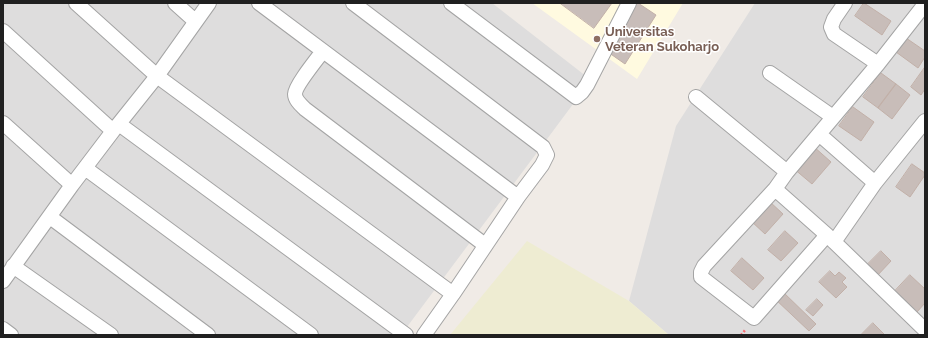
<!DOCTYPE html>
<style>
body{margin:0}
#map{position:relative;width:928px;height:338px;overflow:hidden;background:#f0ebe6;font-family:Raleway,sans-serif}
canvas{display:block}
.frame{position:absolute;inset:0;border:4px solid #202020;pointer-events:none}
</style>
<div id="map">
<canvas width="928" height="338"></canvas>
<div class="frame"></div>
</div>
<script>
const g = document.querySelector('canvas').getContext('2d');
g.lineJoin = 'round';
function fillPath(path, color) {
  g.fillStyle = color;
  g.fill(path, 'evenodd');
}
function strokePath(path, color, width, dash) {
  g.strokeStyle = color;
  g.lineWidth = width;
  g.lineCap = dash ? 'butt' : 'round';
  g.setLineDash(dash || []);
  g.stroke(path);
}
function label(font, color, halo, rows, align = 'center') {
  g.font = font + ' Raleway,sans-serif';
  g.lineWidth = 3;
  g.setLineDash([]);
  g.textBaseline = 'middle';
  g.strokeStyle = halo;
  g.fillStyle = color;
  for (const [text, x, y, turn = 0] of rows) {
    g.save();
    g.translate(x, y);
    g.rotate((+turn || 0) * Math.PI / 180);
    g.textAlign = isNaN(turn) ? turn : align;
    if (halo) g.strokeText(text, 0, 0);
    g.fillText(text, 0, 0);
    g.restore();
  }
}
fillPath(new Path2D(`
 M3 3H492L591 80 401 335H3Z
 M755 3H925V335H669L629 301 676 126Z`), '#dedddd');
fillPath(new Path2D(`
 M532 3H560L594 28 612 3H635L625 63 656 15 638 3 679 4 683 3 637 79Z`), '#fffae0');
fillPath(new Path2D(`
 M527 241 629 301 669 335H450Z`), '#eeecd2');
const building = new Path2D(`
 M560 3H612L594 28Z
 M635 3H638L656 15 625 64 605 50Z
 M864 3 891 21 882 35 855 16Z
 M906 38 925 51V57L918 68 896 52Z
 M925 67V89L921 95 911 87Z
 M881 73 896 84 878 108 863 97Z
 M896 84 910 95 892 119 878 108Z
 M853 107 874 122 861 141 839 126Z
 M813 146 831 162 812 184 793 168Z
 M912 164 925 173V175L910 197 896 187Z
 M769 201 783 214 765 234 751 221Z
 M785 231 798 243 781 261 768 250Z
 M881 251 891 261 876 277 865 267Z
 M742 258 764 278 753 290 731 271Z
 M830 271 835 276 839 272 846 278 842 282 847 287 836 298 819 282Z
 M910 275 925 289V303L917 312 895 291Z
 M782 291 816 324 809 331 774 298Z
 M817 299 823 305 813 316 806 310Z
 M873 323 885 335H861Z`);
fillPath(building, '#c8bdb9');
strokePath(building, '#c2b0a8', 1);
const minor = new Path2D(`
 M76 3 157 76 453 294
 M175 3 195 21
 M259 3 518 197
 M353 3 543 147 547 155 542 165 518 197 453 294 424 335
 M451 3 576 97 582 92 587 85 629 3
 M845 3 834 19 831 27 834 34 878 64
 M925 4 878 64 787 172 775 189 827 235 925 330
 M3 31 113 131
 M323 51C317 59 295 86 295 94 295 100 301 105 305 109L485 245
 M770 73 833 117
 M696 97 787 172
 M3 123 72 185
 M119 124 406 335
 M819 134 875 183
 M85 168 311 335
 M775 189 704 266 701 272V277L754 318 827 235
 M50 217 208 335
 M834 242 875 183 925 121
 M13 266 111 335
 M3 281 72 185 113 131 157 76 209 3
 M3 329 11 335`);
strokePath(minor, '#a4a4a4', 16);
strokePath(new Path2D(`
 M741 335 746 329`), '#f86f75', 2.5, [2, 2]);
strokePath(minor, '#fff', 14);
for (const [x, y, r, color] of [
 [597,39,4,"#8d6e63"]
]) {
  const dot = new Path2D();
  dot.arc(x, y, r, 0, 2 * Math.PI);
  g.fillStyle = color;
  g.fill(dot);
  strokePath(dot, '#fff', 1.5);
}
label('bold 13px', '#785e54', '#fff', [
 ["Universitas",605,32],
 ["Veteran Sukoharjo",605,47]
], 'left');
</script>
